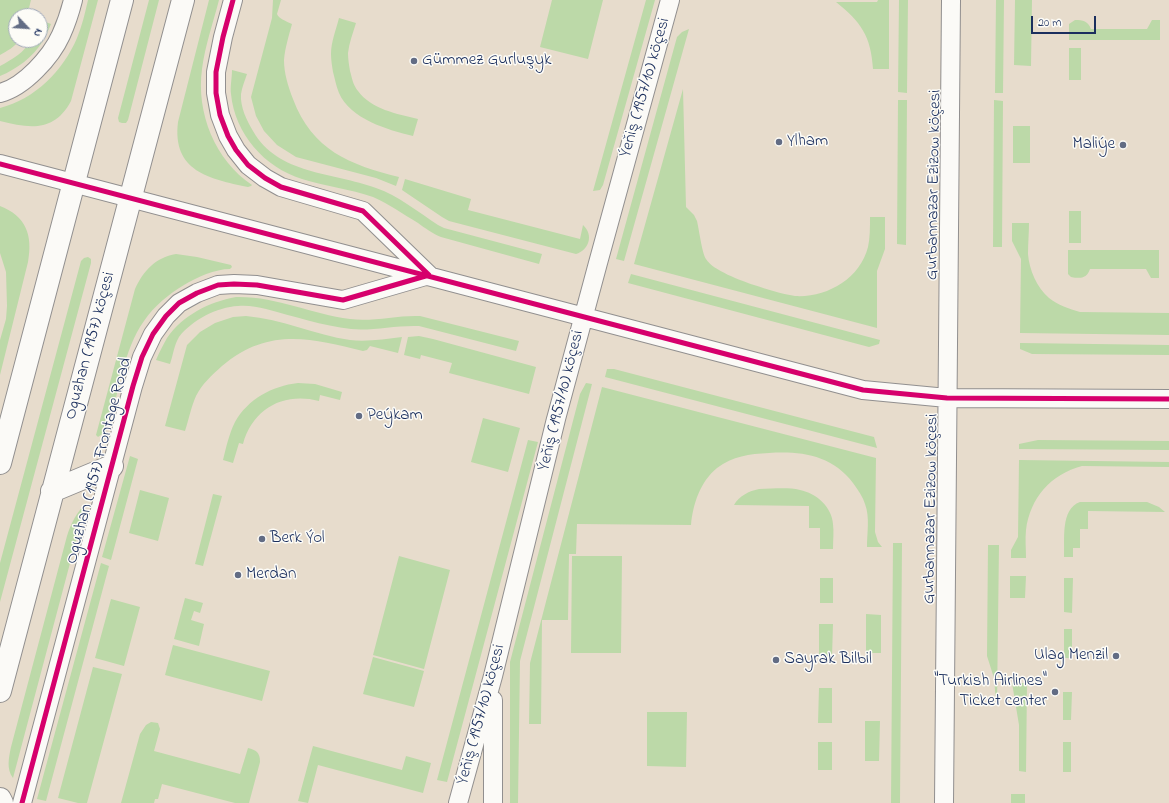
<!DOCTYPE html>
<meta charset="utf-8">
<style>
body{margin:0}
#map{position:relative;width:1169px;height:803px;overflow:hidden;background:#e7dccc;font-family:"Indie Flower",sans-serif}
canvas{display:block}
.north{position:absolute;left:8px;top:8px;width:40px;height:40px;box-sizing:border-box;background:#fdfcf7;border:1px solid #a3aaba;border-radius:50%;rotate:115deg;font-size:11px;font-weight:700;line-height:16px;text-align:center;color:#1b2f5e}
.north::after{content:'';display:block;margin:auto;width:14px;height:18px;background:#626c84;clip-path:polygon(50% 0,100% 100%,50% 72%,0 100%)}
.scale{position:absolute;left:1031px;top:16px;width:65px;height:18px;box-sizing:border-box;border:2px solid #1b2f5e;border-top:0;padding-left:5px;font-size:12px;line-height:14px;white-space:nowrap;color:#1b2f5e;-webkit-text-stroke:3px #fdfcf7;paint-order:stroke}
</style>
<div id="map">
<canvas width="1169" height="803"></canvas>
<div class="north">N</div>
<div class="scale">20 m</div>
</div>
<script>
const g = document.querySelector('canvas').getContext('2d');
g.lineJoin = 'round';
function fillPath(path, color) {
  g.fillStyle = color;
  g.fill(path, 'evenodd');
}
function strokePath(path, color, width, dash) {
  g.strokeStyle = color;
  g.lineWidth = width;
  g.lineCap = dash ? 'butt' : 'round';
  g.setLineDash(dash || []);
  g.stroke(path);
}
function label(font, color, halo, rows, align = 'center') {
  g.font = font + ' "Indie Flower",sans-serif';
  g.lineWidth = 3;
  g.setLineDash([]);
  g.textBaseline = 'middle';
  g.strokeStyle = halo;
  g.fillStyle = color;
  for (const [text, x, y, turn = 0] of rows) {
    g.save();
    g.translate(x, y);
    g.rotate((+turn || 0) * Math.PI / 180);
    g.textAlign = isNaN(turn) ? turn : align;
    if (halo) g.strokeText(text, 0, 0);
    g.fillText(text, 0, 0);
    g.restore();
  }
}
fillPath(new Path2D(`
 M0 0H31L27 16H16V40H19C15 47 7 51 0 55Z
 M88 0H98L71 101C54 133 29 128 0 121V108C35 99 63 71 77 38 82 26 85 13 88 0Z
 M149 0H159L128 120 126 123H122L119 122 118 118Z
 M209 0H219C213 23 205 46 202 69 196 113 215 160 252 185L251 186 248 187C209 179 172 171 178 122Z
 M273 0H281L277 14C279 19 286 21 292 24 289 35 285 48 284 60 284 73 288 86 293 99 312 150 350 165 399 177L396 186 376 178 296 157 277 145 264 131 256 116 251 97 272 18Z
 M552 0H603L588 59 540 47Z
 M646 0H655L603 185 600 190 593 191Z
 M878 0H889V69H873C871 36 861 22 836 2H877Z
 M899 0H908L907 93 898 92Z
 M996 0H1004L1003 93H995Z
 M1015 0H1032L1031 66 1014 65Z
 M339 18 356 23C353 33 349 43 348 53 348 59 349 65 350 71 352 78 353 85 358 91 371 109 397 114 418 119L413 136C388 130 350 119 339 93 336 86 335 79 333 72 332 66 331 60 331 54 331 42 336 30 339 18Z
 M40 20 51 24C49 29 46 35 43 41 33 57 17 69 0 76V66C11 60 26 52 30 40H40Z
 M1075 20C1083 20 1088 21 1091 29H1147L1152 20H1160V40H1069V24Z
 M689 29 624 261 616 259 677 37 682 32Z
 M1069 48H1081V80H1069Z
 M232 70 247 74C245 80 242 87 241 94 240 107 247 121 253 131 278 175 333 172 376 188 399 196 418 212 438 225L444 228 542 254 539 264 441 237C433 234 425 228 418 223 403 214 389 204 373 197 350 189 325 186 302 179 264 167 235 134 231 94 230 87 232 78 232 70Z
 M683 89 686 207 694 215 697 221C699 229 702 253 706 259 712 270 742 281 754 285 767 289 781 294 795 296 826 298 860 279 868 247 870 238 870 227 870 217H885V249L877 271V328L634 264Z
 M898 100H907L906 245 897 244Z
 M994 100 1003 101 1002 247H993Z
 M1013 126H1030V163H1013Z
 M405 179 471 199 468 210 580 239 583 225C594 235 589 250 576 254L449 221 442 217 402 190Z
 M0 206C26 216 33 235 28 262L0 375V340L6 319 7 306 6 272 0 253Z
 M1069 211H1081V243H1069Z
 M1012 223H1029C1029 233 1028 243 1028 254 1029 269 1037 288 1049 298 1058 305 1069 309 1080 312L1169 313V335L1020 333 1021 259 1012 241Z
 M1068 250H1159V278H1151L1146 269H1090C1087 278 1081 279 1071 277L1068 274Z
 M176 254 197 257 231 265 232 267 230 269C215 269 197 277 184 285 169 294 154 306 144 321 123 350 119 394 108 427L105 432 98 437 96 435 135 289C144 270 155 258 176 254Z
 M88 257 91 259V263L0 602V563L81 261 84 258Z
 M631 274 880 340 879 344 869 347 628 283Z
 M236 297C276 296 311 314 350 319 373 322 397 315 420 316L519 341 516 351 419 326C396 325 373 331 351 329 323 326 293 316 266 309 257 307 248 305 238 306 217 307 192 320 179 337 174 345 173 356 170 364L156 360C159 353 163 345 167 338 183 315 209 302 236 297Z
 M246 316C282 319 315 335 350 340 367 342 385 339 402 337L398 353 370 346 367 350 363 351C311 338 268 327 222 366 212 375 202 384 196 396 191 407 189 419 185 431L165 426 187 345 200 332 215 323 233 317Z
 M419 336 433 339 536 367 529 394 449 373 452 363 421 355 420 359 404 355 408 337Z
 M1020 343 1169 345V355L1032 354 1020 349Z
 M607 369H614L874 437 877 448 605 377Z
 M298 383 315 384 342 392 340 400 320 395 319 401C284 392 253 408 243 444L239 443 233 463 223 460C226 448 229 434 235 422 248 399 272 386 298 383Z
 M586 383 592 384 520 661 518 803H510V662L580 394Z
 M602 387 876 458 875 532 878 542 882 547H867C867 533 870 517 865 504 863 497 858 490 853 483 832 455 801 451 769 453 749 454 733 456 717 468 700 482 693 504 691 525L577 524 576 554H569L568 620H542L541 724H529L530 663Z
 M483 418 520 428 508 472 471 462Z
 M528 440 538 442 447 782 437 780Z
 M1038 440 1169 441V450L1019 449V444Z
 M130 456 138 459 111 560 102 557Z
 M1019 460 1169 462V467L1082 466C1051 474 1030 498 1026 530 1025 539 1026 549 1026 558H1011V550L1018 537Z
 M759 489C773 489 787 487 800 490 816 493 832 507 833 524 834 532 833 540 833 549H820V528H809V506L734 505C739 496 749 491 759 489Z
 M140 490 169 498 158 541 129 533Z
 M213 494 222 496 203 566 195 564Z
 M1080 502H1147L1159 507 1165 512 1088 511V529H1080V548H1073V557H1064C1065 540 1060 509 1080 502Z
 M86 503 13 778C6 769 9 757 11 747L67 536C71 523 77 512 86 503Z
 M893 543H902L900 803H891Z
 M988 545H999L997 703 996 702 994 678 987 656Z
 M399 556 450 570 424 669 373 655Z
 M572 556H622L621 653H571Z
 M101 563 109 566 46 801 37 799Z
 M1010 576H1026L1025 598H1010Z
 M820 578H833V603H820Z
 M1064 578H1073L1072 613 1064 612Z
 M185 598 203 603 200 613 194 611 191 620 204 624 199 646 174 639Z
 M111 599 140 607 124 666 95 658Z
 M866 614 881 615V653H866Z
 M819 624H833L832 657H819Z
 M1064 629H1072V658H1064Z
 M173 645 270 671 262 701 165 675Z
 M373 657 424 671 414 707 363 694Z
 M93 667 122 674 87 803H78L58 798Z
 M1012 683H1027L1026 772 1019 771V725Z
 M819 688H832V723H818Z
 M1063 692H1072L1071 720H1063Z
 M647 712H687L686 767 647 766Z
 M865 721H880L879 761H865Z
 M151 722 158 723 160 729 154 751 240 774 248 748C256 750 260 752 260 762L249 803H235L162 784 158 799H155L154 803H121L140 734 146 725Z
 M818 742H832V770H818Z
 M1063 742H1071V772H1063Z
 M313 746 402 770 406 756 431 763 423 793 318 765 308 803 298 801Z
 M1011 794H1025V803H1011Z`), '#bcd9a8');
const minor = new Path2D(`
 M0 93C24 87 51 57 61 35 66 24 70 12 73 0
 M0 164 863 390 947 398 1169 399
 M22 803 133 386 142 357 153 334 166 316 179 303 197 293 218 285 234 284 257 285 343 300 429 275 363 211 281 187 265 178 248 165 236 150 228 136 220 115 216 93V72L223 37 233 0
 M458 803 493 676 556 419 598 263 670 0
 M493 803V700
 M944 803 951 0`);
const secondary = new Path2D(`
 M0 463 122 0
 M52 491 112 466
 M0 691 183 0
 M0 799 2 803`);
strokePath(minor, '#918f8f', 20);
strokePath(secondary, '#918f8f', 24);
strokePath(minor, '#fbfaf7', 18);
strokePath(secondary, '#fbfaf7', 22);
strokePath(new Path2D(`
 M0 164 863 390 947 398 1169 399
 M22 803 133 386 142 357 153 334 166 316 179 303 197 293 218 285 234 284 257 285 343 300 429 275 363 211 281 187 265 178 248 165 236 150 228 136 220 115 216 93V72L223 37 233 0`), '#d6006c', 5);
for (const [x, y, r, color] of [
 [414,61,4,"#626c84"],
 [779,142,4,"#626c84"],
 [1123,145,4,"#626c84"],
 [359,416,4,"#626c84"],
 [262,539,4,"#626c84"],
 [238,575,4,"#626c84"],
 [1116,656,4,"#626c84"],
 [776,660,4,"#626c84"],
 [1055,692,4,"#626c84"]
]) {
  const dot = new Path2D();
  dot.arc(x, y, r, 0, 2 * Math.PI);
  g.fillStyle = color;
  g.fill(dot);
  strokePath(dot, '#fdfcf7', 1.5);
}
label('17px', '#1b2f5e', '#fdfcf7', [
 ["Gümmez Gurluşyk",422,61],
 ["Ylham",787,142],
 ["Maliýe",1115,145,"right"],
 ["Peýkam",367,416],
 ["Berk Ýol",270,539],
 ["Merdan",246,575],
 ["Ulag Menzil",1108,656,"right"],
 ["Sayrak Bilbil",784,660],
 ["\"Turkish Airlines\"",1047,682,"right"],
 ["Ticket center",1047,702,"right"]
], 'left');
label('17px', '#1b2f5e', '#fdfcf7', [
 ["Ýeňiş (1957/10) köçesi",646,88,-74],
 ["Gurbannazar Ezizow köçesi",935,185,-89],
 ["Oguzhan (1957) köçesi",91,346,-75],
 ["Ýeňiş (1957/10) köçesi",562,401,-76],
 ["Oguzhan (1957) Frontage Road",100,461,-75],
 ["Gurbannazar Ezizow köçesi",932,509,-89],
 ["Ýeňiş (1957/10) köçesi",482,715,-75]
]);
</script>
